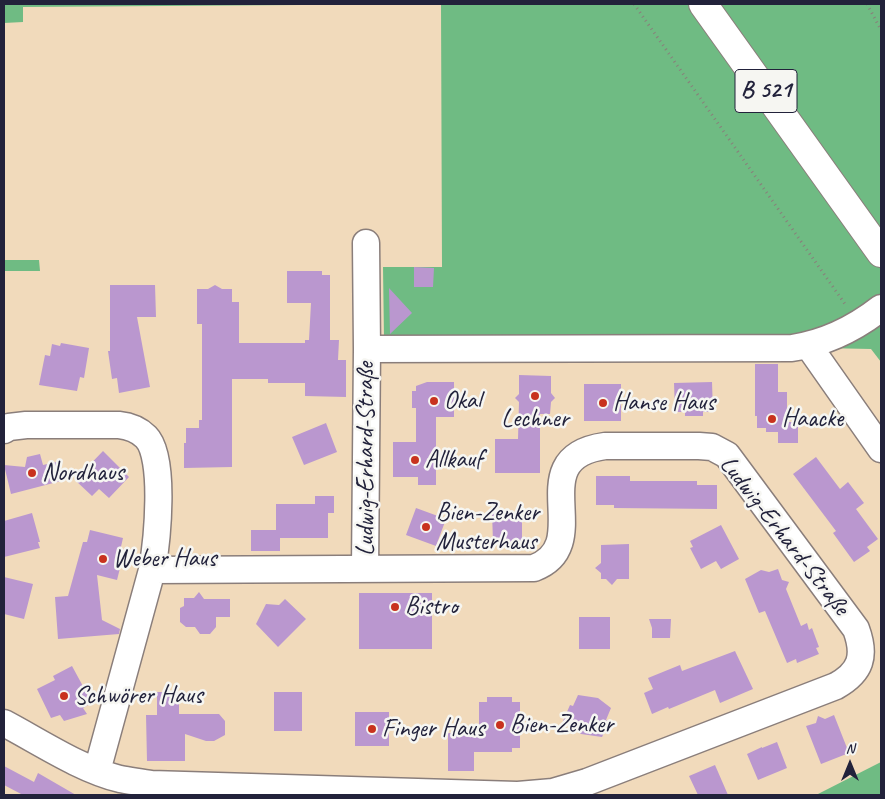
<!DOCTYPE html>
<meta charset="utf-8">
<style>
body{margin:0}
#map{position:relative;width:885px;height:799px;overflow:hidden;background:#f1dabb;font-family:Caveat,sans-serif}
canvas{display:block}
.frame{position:absolute;inset:0;border:5px solid #22223b;pointer-events:none}
.north{position:absolute;left:825px;top:739px;width:50px;height:50px;-webkit-text-stroke:4px #f6f6f2;paint-order:stroke;rotate:0deg;font-size:14px;font-weight:700;line-height:20px;text-align:center;color:#22223b}
.north::after{content:'';display:block;margin:auto;width:18px;height:22px;background:#22223b;clip-path:polygon(50% 0,100% 100%,50% 72%,0 100%)}
</style>
<div id="map">
<canvas width="885" height="799"></canvas>
<div class="frame"></div>
<div class="north">N</div>
</div>
<script>
const g = document.querySelector('canvas').getContext('2d');
g.lineJoin = 'round';
function fillPath(path, color) {
  g.fillStyle = color;
  g.fill(path, 'evenodd');
}
function strokePath(path, color, width, dash) {
  g.strokeStyle = color;
  g.lineWidth = width;
  g.lineCap = dash ? 'butt' : 'round';
  g.setLineDash(dash || []);
  g.stroke(path);
}
function label(font, color, halo, rows, align = 'center') {
  g.font = font + ' Caveat,sans-serif';
  g.lineWidth = 5;
  g.setLineDash([]);
  g.textBaseline = 'middle';
  g.strokeStyle = halo;
  g.fillStyle = color;
  for (const [text, x, y, turn = 0] of rows) {
    g.save();
    g.translate(x, y);
    g.rotate((+turn || 0) * Math.PI / 180);
    g.textAlign = isNaN(turn) ? turn : align;
    if (halo) g.strokeText(text, 0, 0);
    g.fillText(text, 0, 0);
    g.restore();
  }
}
fillPath(new Path2D(`
 M4 4H881V362L871 349 384 339 383 267H442L441 4 23 7V22L4 23V260H39L40 271H5L4 300Z
 M881 762V795H816Z`), '#6fbb83');
fillPath(new Path2D(`
 M414 267 434 268 433 287H414Z
 M287 271H322V275H330V340H339L338 360H346V397L305 396V383H268V379H232V467L184 468V443H186V428H199V420H202V324H197V289H208L215 285 222 289H232V302H239V343H305V340H309L311 303H287Z
 M110 285H155L156 317H137L150 387 119 393 117 378 112 379 108 351H110Z
 M389 288 412 313 390 334Z
 M61 343 89 348 84 378 80 377 77 391 39 385 45 355 50 356 52 344 60 346Z
 M755 364H778V392H787V422H798V443H778V432H766V428H757V416H755Z
 M519 375 551 376V393L555 398 551 402 550 414H540V473H495V439H518L519 402 515 398 519 394Z
 M427 382H454V396L459 401 454 405V417H436V485H418V477H393V442H416V408H412V391H416V386Z
 M712 382 713 412H703V416H685V412H675L674 383Z
 M584 384H621V421H584Z
 M326 423 337 452 304 465 292 437Z
 M103 451 129 477 109 498 99 489 92 496 75 480Z
 M40 454 43 465 56 462 61 481 11 494 4 465 25 467 27 457Z
 M816 457 840 489 848 482 864 503 856 509 878 539 867 547 870 551 854 562 833 533 836 531 793 474Z
 M596 476H630V481H697V485H717V509L614 508V505H596Z
 M315 496H334V513H328V538H280V551H251V530H276V504H315Z
 M416 508 446 519 436 546 406 535Z
 M492 512H522V542H493Z
 M32 513 40 542H38L40 548 4 557V521Z
 M721 525 739 559 721 569 716 561 701 569 690 548 693 547 690 541Z
 M90 530 123 538 120 551 124 552 117 580 97 575 102 620 120 629 119 634 58 639 55 597 68 596 83 542H87Z
 M629 544V579H617L612 585 606 579H601V573L595 568 601 563V545Z
 M778 569 782 580 789 582 786 589 801 626 807 623 809 630 812 628 819 647 816 648 819 654 797 663 796 659 787 663 765 611 759 613 745 579 761 570 769 572Z
 M4 577 33 584 24 619 4 614Z
 M199 592 204 599H230V617H216V627L210 634H200L195 627H186L180 622V608L184 606V598H194Z
 M359 593H432V649H359Z
 M285 599 306 619 278 647 256 624 266 604 279 605Z
 M579 617H610V649H579Z
 M649 619H671L670 638H652V628Z
 M735 651 753 689 720 703 715 690 669 709 668 707 652 714 644 693 653 689 648 678 680 665 682 671Z
 M72 666 91 701 87 703 88 705 83 708 87 714 64 721 60 715 51 718 37 689 55 680 53 676Z
 M157 692H179V714H219L225 721V735L214 741H206L185 734V761H147L146 715H157Z
 M274 692H302V731H274Z
 M578 695 598 698 611 708 606 720 609 722 602 737 581 734 563 721 570 705 573 706Z
 M487 697H512V702H520V748H512V752H474V771H448V733H479V702H487Z
 M355 712H389V746H355Z
 M834 715 849 753 821 764 806 726 816 723 818 716 825 719Z
 M777 742 787 768 758 780 747 754 762 747V748Z
 M715 765 728 795H698L689 776Z
 M4 766 34 782 38 773 76 795H23L4 785Z`), '#ba97cf');
const minor = new Path2D(`
 M366 243 367 349 792 348C826 343 854 329 881 308
 M808 345 881 449
 M4 430 9 427 26 425H119C129 426 138 429 146 437 166 457 157 542 152 570L534 568C598 544 519 458 605 446H699L712 447 727 455 856 629C866 656 861 672 836 686L587 782 553 792 518 795
 M365 569 367 349
 M4 723C40 742 80 769 120 779 130 781 141 782 151 784L517 795
 M97 771 152 570`);
const major = new Path2D(`
 M703 4 881 253`);
strokePath(minor, '#8a7e7b', 29);
strokePath(major, '#8a7e7b', 30);
strokePath(new Path2D(`
 M634 4 845 304
 M867 4 881 30`), '#8a7e7b', 3, [1, 4]);
strokePath(minor, '#fff', 26);
strokePath(major, '#fff', 28);
for (const [x, y, r, color] of [
 [535,396,5,"#c8321e"],
 [434,401,5,"#c8321e"],
 [603,403,5,"#c8321e"],
 [772,419,5,"#c8321e"],
 [415,460,5,"#c8321e"],
 [32,473,5,"#c8321e"],
 [426,527,5,"#c8321e"],
 [103,559,5,"#c8321e"],
 [395,607,5,"#c8321e"],
 [64,696,5,"#c8321e"],
 [500,725,5,"#c8321e"],
 [372,729,5,"#c8321e"]
]) {
  const dot = new Path2D();
  dot.arc(x, y, r, 0, 2 * Math.PI);
  g.fillStyle = color;
  g.fill(dot);
  strokePath(dot, '#f6f6f2', 2);
}
for (const [x, y, w] of [
 [766,91,62]
]) {
  const box = new Path2D();
  box.roundRect(x - w / 2, y - 21.5, w, 43, 4);
  g.fillStyle = '#f6f6f2';
  g.fill(box);
  strokePath(box, '#22223b', 1);
}
label('bold 24px', '#22223b', null, [
 ["B 521",766,91]
]);
label('25px', '#22223b', '#f6f6f2', [
 ["Okal",444,401],
 ["Hanse Haus",613,403],
 ["Lechner",535,419,"center"],
 ["Haacke",782,419],
 ["Allkauf",425,460],
 ["Nordhaus",42,473],
 ["Bien-Zenker",436,513],
 ["Musterhaus",436,542],
 ["Weber Haus",113,559],
 ["Bistro",405,607],
 ["Schwörer Haus",74,696],
 ["Bien-Zenker",510,725],
 ["Finger Haus",382,729]
], 'left');
label('25px', '#22223b', '#f6f6f2', [
 ["Ludwig-Erhard-Straße",366,459,-90],
 ["Ludwig-Erhard-Straße",784,536,52]
]);
</script>
